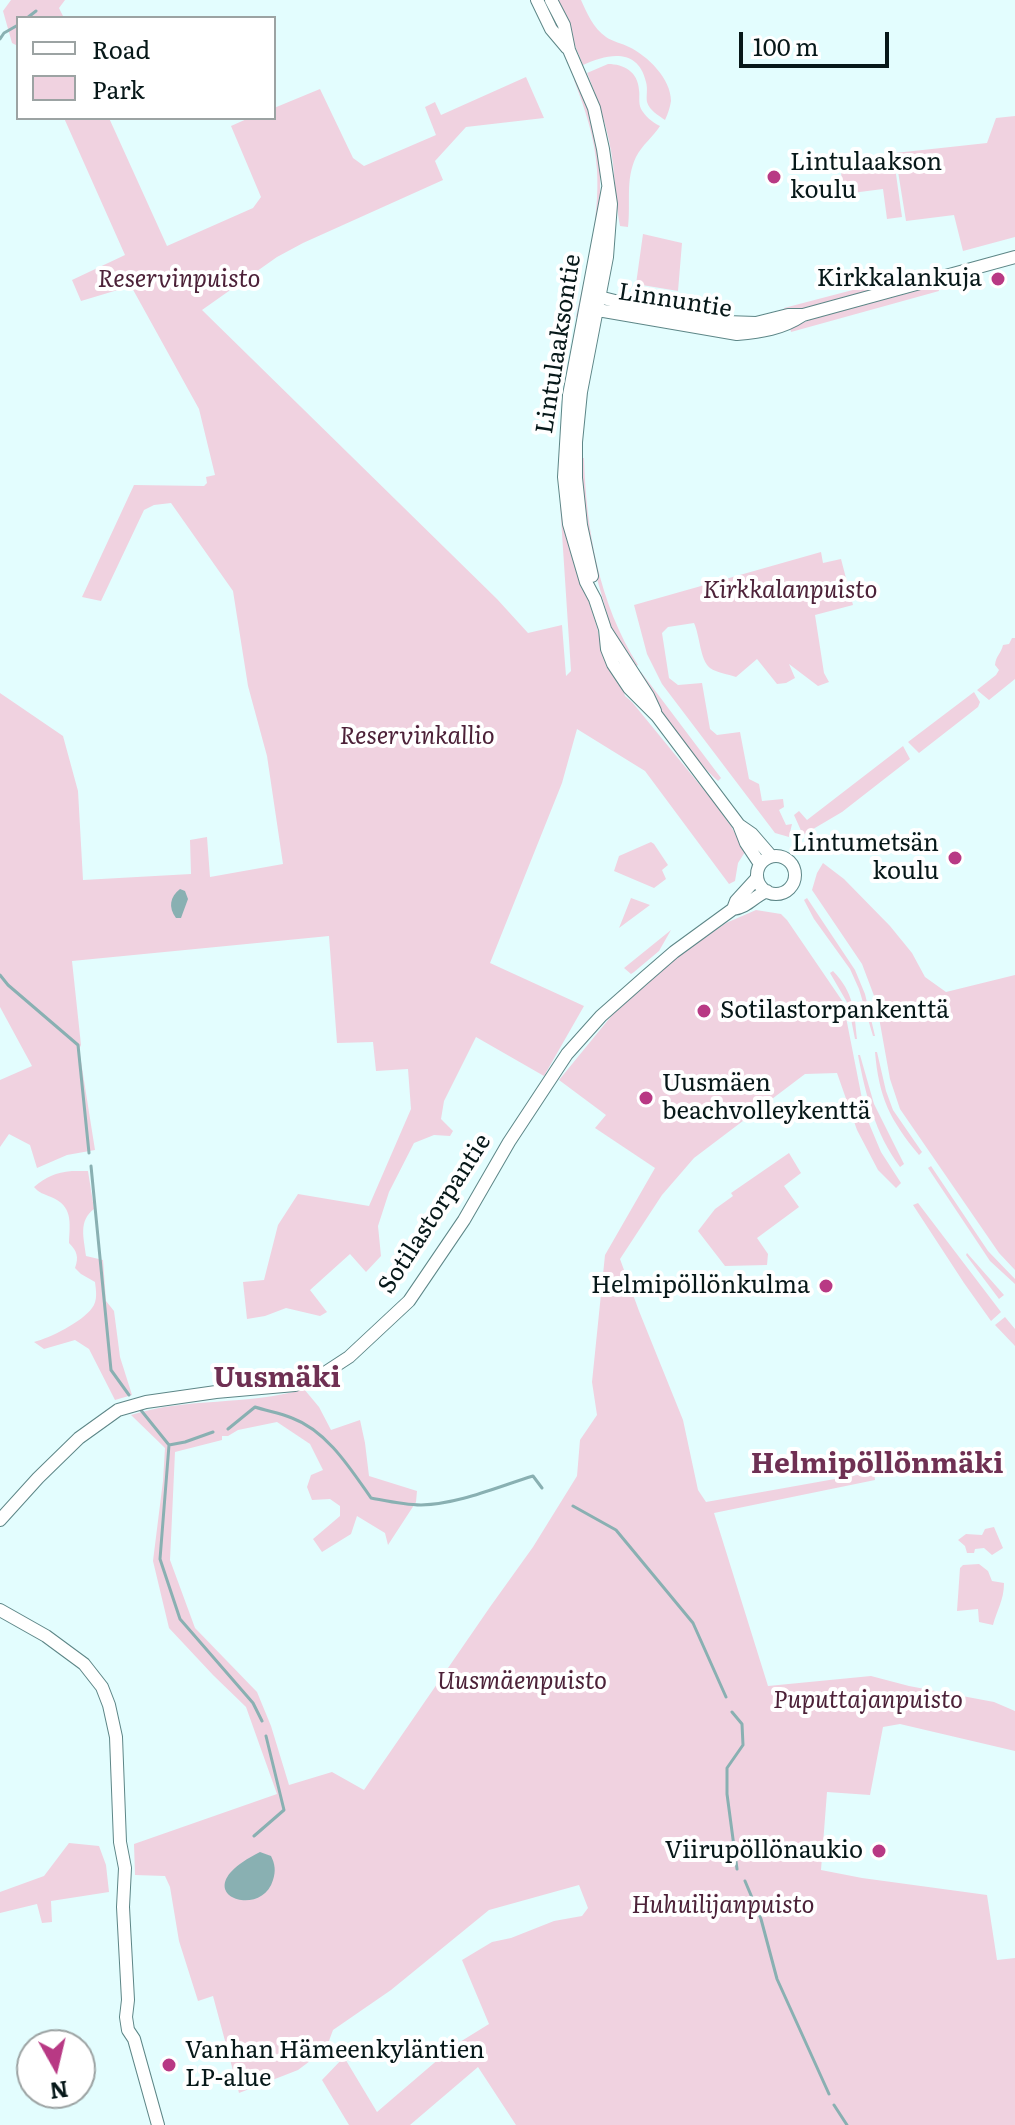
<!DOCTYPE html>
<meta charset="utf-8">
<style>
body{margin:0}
#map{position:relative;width:1015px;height:2125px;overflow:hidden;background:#e3fdfe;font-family:Literata,serif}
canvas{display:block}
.legend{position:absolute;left:16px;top:16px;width:260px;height:104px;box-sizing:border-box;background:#fff;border:2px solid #9ca3a3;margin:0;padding:10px 14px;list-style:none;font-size:24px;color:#071819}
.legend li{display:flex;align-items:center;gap:16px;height:40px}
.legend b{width:40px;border:2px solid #9ca3a3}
.north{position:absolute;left:16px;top:2029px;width:80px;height:80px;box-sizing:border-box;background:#fff;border:2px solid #9ca3a3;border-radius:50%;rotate:172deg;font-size:22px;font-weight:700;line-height:32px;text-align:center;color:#071819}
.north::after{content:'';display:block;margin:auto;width:28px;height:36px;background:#b83984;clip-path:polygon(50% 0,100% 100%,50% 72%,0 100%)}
.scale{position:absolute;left:739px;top:32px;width:150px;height:36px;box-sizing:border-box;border:4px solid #071819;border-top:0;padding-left:10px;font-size:24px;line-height:28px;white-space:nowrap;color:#071819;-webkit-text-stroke:6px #fff;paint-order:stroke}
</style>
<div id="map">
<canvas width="1015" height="2125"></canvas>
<ul class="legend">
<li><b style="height:10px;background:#fff"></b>Road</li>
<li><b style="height:22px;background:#f0d2e0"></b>Park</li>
</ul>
<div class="north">N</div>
<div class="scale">100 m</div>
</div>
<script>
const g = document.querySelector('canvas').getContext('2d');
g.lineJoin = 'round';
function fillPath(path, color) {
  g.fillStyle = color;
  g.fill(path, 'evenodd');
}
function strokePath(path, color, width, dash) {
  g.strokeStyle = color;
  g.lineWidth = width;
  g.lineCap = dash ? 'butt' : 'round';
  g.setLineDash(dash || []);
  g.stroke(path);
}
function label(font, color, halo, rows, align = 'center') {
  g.font = font + ' Literata,serif';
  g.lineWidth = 8;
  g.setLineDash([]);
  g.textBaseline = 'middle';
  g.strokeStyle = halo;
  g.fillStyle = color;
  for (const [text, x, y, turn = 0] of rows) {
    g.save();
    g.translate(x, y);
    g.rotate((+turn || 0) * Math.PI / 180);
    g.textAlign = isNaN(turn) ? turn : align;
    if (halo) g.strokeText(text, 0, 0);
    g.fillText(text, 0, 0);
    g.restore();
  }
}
fillPath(new Path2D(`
 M11 0H65L59 8 64 18H18V46L12 43 3 11Z
 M556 0H581C587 13 593 28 606 37 613 42 622 43 629 47 648 56 671 79 671 101 670 107 668 114 665 120 658 115 650 111 647 102 646 96 648 89 646 82 638 47 607 54 583 65Z
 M608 64C624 64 638 72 639 90 640 96 638 102 641 109 645 116 652 122 660 126 653 137 642 145 636 157 625 180 631 203 628 227L620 226C616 205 615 185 613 164 609 132 599 102 587 73Z
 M526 77 544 118 466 127 435 161 443 180 303 243 277 257 202 310 497 599 528 633 562 625 566 676 571 671 560 503 563 501 571 546 597 627 604 657 623 688 625 696 632 702 709 796 731 826 745 852 738 863 735 881 729 884 645 771 577 729 562 783 490 963 584 1006 544 1076 476 1037 444 1101 441 1119 453 1131 450 1136 434 1135 414 1143 389 1192 378 1226 381 1256 366 1272 350 1254 310 1290 327 1312 320 1316 286 1308 265 1316 247 1319 243 1282 264 1280 278 1225 298 1194 369 1206 411 1109 408 1069 376 1071 373 1042 337 1043 329 936 72 961 81 1045 79 1049 95 1150 67 1155 37 1168 30 1145 9 1134 0 1147V1080L32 1066 0 1007V693L63 736 78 791 83 880 191 874 190 840 207 837 210 877 283 864 267 756 248 686 233 591 171 503 154 505 144 510 101 601 82 597 134 485 204 486 207 483 206 477 215 475 199 409 131 286 81 301 72 280 125 255 64 118H109L167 246 253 208 261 197 231 126 249 118H274V108L320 89 353 158 364 166 436 135 425 107 435 102 441 115Z
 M577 79 590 116 600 170V198L580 318 576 317C586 269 600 219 597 170 595 138 585 109 574 80Z
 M1015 116V237L963 251 954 215 906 221 895 153 987 143 996 118Z
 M839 154 864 171 895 167 902 217 887 219 883 189 844 194 840 166 811 170 810 158Z
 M643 234 682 243 678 291 636 284Z
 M887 281 885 287 785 313 784 308Z
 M938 285 939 291 791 332 790 328 812 319Z
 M579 458H584C586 529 599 604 638 665L634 667 612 631 593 565Z
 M821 552 823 563 841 559 853 605 815 615 824 673 829 682 818 686 789 664 795 678 786 683 777 684 757 659 736 677C728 674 717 673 710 668 700 660 700 636 694 623L668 627 662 633 669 678 678 685 702 683 710 729 717 735 740 732 749 779 759 784 762 801 783 799 784 807 779 810 786 825 792 824 789 837 775 833 662 684 647 654 634 605Z
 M1012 638H1015V679L989 700 977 690 996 675 999 670 995 665C996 655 1001 654 1003 645L1009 644Z
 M641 672 721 778 718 781C685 751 661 712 638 674Z
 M974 692 980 702 978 707 919 753 908 742Z
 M903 746 910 759 842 812 803 835 794 815 799 811 807 820Z
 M651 842 654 844 668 865 662 870 666 879 654 888 614 871 619 856Z
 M823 863 844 879 890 926 912 953 925 977 946 992 1015 975V1270L999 1253 900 1109 890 1079 876 1001 862 964 812 890 817 873Z
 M631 898 650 905 619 928Z
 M807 898 855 970 865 994 875 1036H873L859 989 850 969 814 919 804 900Z
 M756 910 781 914 787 920 843 1002 865 1114 881 1152 901 1183 896 1188 878 1170 857 1130 837 1073 805 1074 694 1158 662 1195 620 1259 639 1311 683 1420 698 1490 706 1502 874 1472 875 1480 714 1513 768 1686 871 1676 909 1686 994 1702 1015 1711V1751L900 1724 883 1727 870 1795 827 1792 821 1870 862 1878 987 1895 997 1960 1015 1958V2125H516L478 2067 410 2125H349L322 2080 344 2057 377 2112 455 2045 489 2024 462 1960 492 1942 511 1938 554 1921 582 1916 588 1908 579 1885 489 1910 391 1990 333 2030 326 2049 298 2070 239 2093 213 1996 198 2001 179 1941 170 1887 165 1876 135 1875 134 1844 277 1794 246 1707 213 1675 169 1628 153 1561 163 1481 165 1448 131 1415C187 1397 247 1406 304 1389L319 1407 331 1430 360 1420 365 1443 369 1476 417 1491 416 1502 388 1545 385 1533 357 1516 351 1534 322 1552 313 1539 340 1516V1506L330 1499 312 1500 307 1487 311 1475 323 1470 310 1444 277 1422 238 1430 228 1436H222V1440L175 1452 170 1560 195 1628 257 1692 271 1726 289 1785 332 1772 364 1790 490 1607 533 1547 577 1476 580 1440 597 1415 592 1382 605 1255 655 1168 595 1128 606 1115 559 1080 613 1014 681 954 726 923Z
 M671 930 659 951 634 972 631 974 624 968Z
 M833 971C854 993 854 1010 857 1039H855L848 1004 830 973Z
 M875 1052H877L886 1091 893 1110 922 1152 919 1155C890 1120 879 1098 875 1052Z
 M858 1055H860L874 1104 904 1164 900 1167C875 1133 866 1096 858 1055Z
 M789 1153 801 1173 784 1186 799 1207 757 1238 768 1254 767 1265 725 1266 698 1231 715 1209 733 1196 731 1193Z
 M931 1166 988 1251 1015 1279V1284L990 1261 928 1168Z
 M72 1171H88L94 1209C78 1221 84 1238 86 1256L103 1260 106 1301 114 1311 120 1357 132 1395 115 1400 89 1349 75 1340 44 1349 34 1342C50 1338 82 1322 92 1308 98 1301 96 1290 95 1282L81 1274 75 1268C79 1257 77 1251 69 1243 70 1222 73 1206 51 1197 44 1194 39 1193 34 1187 47 1176 55 1173 72 1171Z
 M918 1203 1001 1312 991 1321 964 1283 913 1205Z
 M967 1253 1004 1295 999 1299 966 1255Z
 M1005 1317 1015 1329V1346L995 1325Z
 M994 1527 1003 1548 992 1555 984 1548 975 1549 974 1553H967L965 1546 958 1540 966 1534 982 1535 985 1529Z
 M979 1564 988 1571 992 1581 1004 1583C1004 1600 997 1610 993 1625L979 1622 978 1609 957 1611 960 1568 963 1565Z
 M69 1843 99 1846 106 1865 109 1892 51 1901 52 1922 42 1923 37 1904 0 1913V1892L44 1876Z`), '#f0d2e0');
fillPath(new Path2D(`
 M180 889 185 891 188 899 181 918H176C168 907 170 897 180 889Z
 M260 1852 271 1856C275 1864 276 1871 273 1880 261 1922 179 1892 260 1852Z`), '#89b0b2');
strokePath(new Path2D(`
 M27 18 36 11
 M0 39 4 33 18 25
 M0 975 8 985 78 1045 89 1153
 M91 1166 111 1370 129 1395
 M140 1409 169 1445 185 1442 213 1432
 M228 1429 255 1407C267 1411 280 1413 292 1418 327 1431 350 1468 371 1498 387 1501 404 1505 421 1505 459 1504 497 1487 533 1476L542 1488
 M169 1445 160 1559 180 1619 253 1703 262 1721
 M573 1506 616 1530 693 1623 726 1697
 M732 1712 742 1724 743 1745 727 1768V1794L737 1869
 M254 1836 284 1810 266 1736
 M745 1881 761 1919 777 1979 829 2094
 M834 2105 847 2125`), '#89b0b2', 3);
const tertiary = new Path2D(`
 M537 0 551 29 567 48
 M551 0 564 25 569 50 594 108 603 149 611 204 607 257 581 392 576 442V478L581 525 592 576
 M608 188 569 395 564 477 569 524 586 582 595 599 605 629 607 649 613 664 629 688 657 716 739 825 746 843 760 864
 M595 296 655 311 726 322 756 323 788 315H803L1015 257
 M592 309 737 334C761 332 782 329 803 315
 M606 631 648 696 655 711
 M739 825 752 834 771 856
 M757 875a19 19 0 1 1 38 0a19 19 0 1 1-38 0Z
 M733 909 736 901 757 878
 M0 1520 38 1478 79 1438 118 1410 146 1402 216 1392 295 1385 323 1374 349 1357 409 1301 464 1220 509 1142 567 1054 601 1016 644 978 674 952 733 909C748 907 753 897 767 891
 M0 1610 46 1636 84 1664 102 1687 109 1705 116 1737 120 1842 125 1868 123 1907 128 2000 126 2017 128 2030 134 2039 158 2125`);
strokePath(tertiary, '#5d8687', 14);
strokePath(tertiary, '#fff', 12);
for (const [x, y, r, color] of [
 [774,177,8,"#b83984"],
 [998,279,8,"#b83984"],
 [955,858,8,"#b83984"],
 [704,1011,8,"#b83984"],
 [646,1098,8,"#b83984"],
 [826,1286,8,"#b83984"],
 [879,1851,8,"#b83984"],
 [169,2065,8,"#b83984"]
]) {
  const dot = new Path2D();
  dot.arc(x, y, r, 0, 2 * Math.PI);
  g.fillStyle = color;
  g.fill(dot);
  strokePath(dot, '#fff', 3);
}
label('24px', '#071819', '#fff', [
 ["Lintulaakson",790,163],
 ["koulu",790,191],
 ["Kirkkalankuja",982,279,"right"],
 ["Lintumetsän",939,844,"right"],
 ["koulu",939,872,"right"],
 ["Sotilastorpankenttä",720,1011],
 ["Uusmäen",662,1084],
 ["beachvolleykenttä",662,1112],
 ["Helmipöllönkulma",810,1286,"right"],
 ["Viirupöllönaukio",863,1851,"right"],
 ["Vanhan Hämeenkyläntien",185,2051],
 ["LP-alue",185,2079]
], 'left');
label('italic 24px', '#4c2138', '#fff', [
 ["Reservinpuisto",179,280],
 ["Kirkkalanpuisto",790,591],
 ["Reservinkallio",417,737],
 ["Uusmäenpuisto",522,1682],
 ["Puputtajanpuisto",868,1701],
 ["Huhuilijanpuisto",723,1906]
]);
label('24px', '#071819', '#fff', [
 ["Linnuntie",675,301,9],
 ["Lintulaaksontie",559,344,-81],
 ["Sotilastorpantie",435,1214,-57]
]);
label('bold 28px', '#6f3053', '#fff', [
 ["Uusmäki",277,1379],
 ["Helmipöllönmäki",877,1465]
]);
</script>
